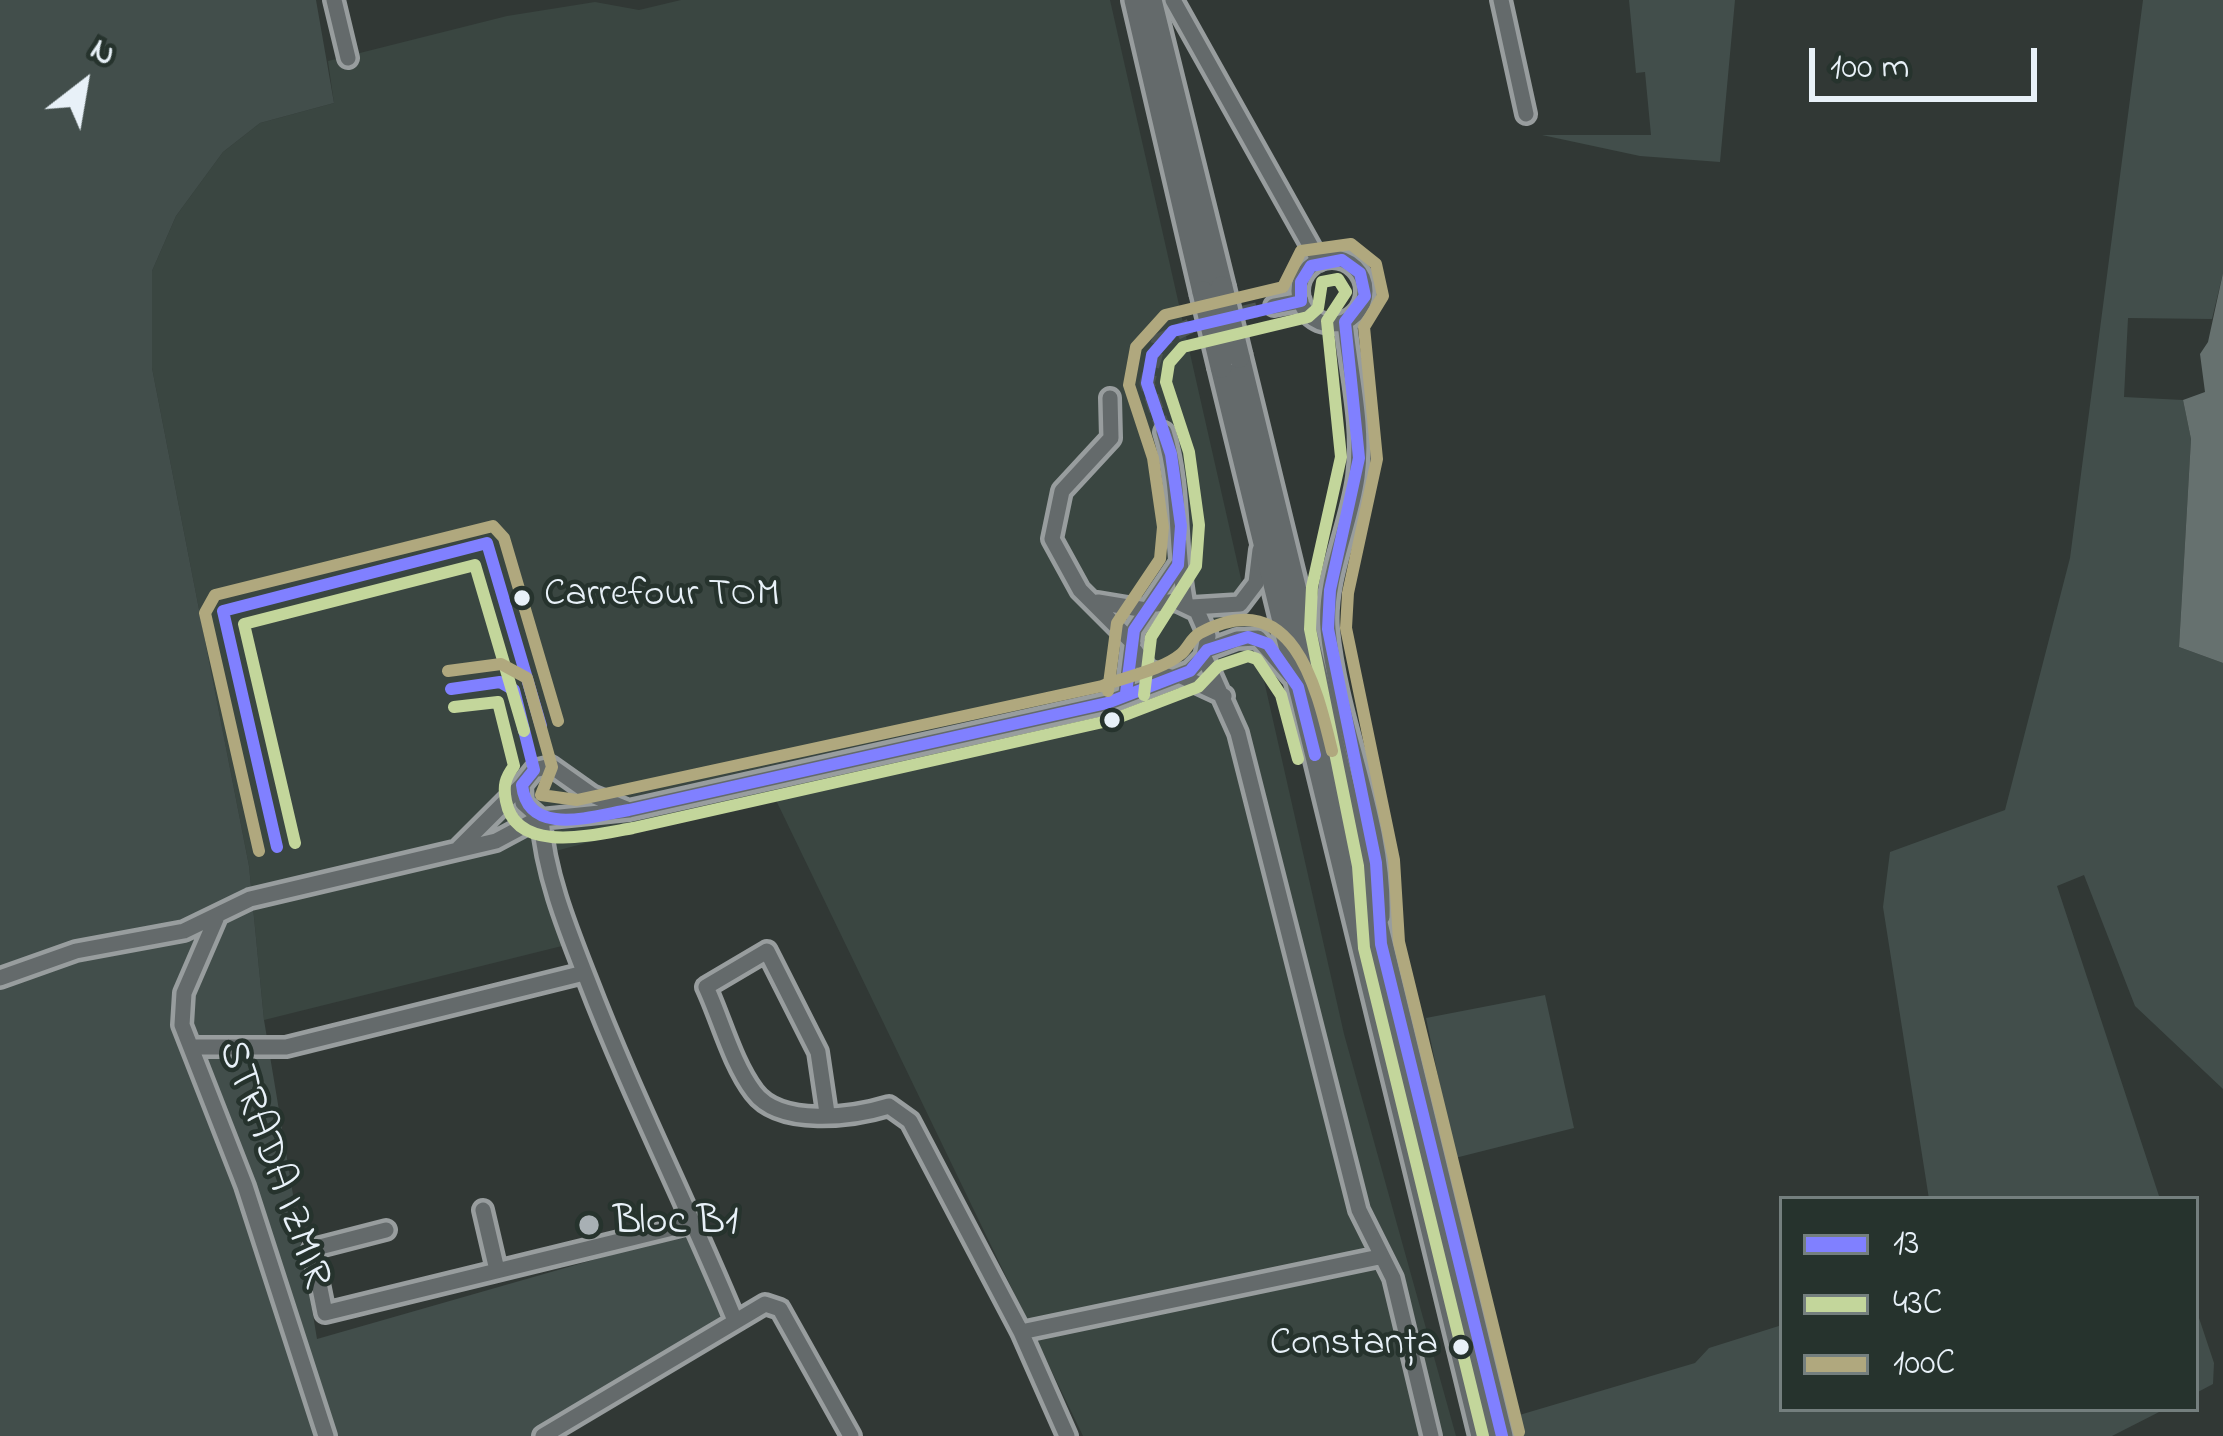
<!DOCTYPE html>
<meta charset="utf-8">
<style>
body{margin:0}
#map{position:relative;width:2223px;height:1436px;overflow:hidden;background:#313835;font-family:"Indie Flower",sans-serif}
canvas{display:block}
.legend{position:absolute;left:1779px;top:1196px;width:420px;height:216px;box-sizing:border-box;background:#26332d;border:3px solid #747f7e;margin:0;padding:15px 21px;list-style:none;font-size:36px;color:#e8f1f8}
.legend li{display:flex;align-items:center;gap:24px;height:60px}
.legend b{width:60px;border:3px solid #747f7e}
.north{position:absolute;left:24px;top:24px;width:120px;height:120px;-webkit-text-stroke:9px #26332d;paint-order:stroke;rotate:31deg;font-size:33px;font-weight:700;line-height:48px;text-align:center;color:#e8f1f8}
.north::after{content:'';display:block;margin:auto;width:42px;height:54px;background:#e8f1f8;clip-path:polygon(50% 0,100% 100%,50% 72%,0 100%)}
.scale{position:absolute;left:1809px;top:48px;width:228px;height:54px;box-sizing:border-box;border:6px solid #e8f1f8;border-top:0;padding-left:15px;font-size:36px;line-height:42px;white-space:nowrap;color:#e8f1f8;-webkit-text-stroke:9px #26332d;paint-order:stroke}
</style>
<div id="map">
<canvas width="2223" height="1436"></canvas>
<ul class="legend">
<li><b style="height:15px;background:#8080ff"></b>13</li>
<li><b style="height:15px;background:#c3d69b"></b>43C</li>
<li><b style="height:15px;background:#b0a87e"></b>100C</li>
</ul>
<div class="north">N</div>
<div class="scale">100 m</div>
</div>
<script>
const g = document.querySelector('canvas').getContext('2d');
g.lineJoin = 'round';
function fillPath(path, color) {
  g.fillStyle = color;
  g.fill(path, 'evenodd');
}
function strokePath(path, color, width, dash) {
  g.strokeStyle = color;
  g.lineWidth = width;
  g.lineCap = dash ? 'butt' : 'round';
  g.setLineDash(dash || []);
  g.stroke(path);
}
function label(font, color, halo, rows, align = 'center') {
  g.font = font + ' "Indie Flower",sans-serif';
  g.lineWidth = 9;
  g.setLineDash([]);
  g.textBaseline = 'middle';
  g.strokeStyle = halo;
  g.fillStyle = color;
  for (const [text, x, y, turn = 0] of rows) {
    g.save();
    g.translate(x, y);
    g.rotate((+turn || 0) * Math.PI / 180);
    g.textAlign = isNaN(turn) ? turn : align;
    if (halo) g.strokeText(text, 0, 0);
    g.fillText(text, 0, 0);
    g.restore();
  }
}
fillPath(new Path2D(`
 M681 0H1110L1344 1034 1456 1436H1083L773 794 544 854 570 944 264 1020 249 866 152 368V271L176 216 223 152 260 123 334 103 328 61 507 16 595 2 639 10Z`), '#3a4641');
fillPath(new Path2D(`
 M0 0H316L334 103 260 123 223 152 176 216 152 271V368L249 866 264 1020 317 1339 694 1231 729 1311 538 1436H0Z
 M1629 0H1735L1720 162 1640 156 1542 135H1651L1645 72 1636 73Z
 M2143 0H2223V273L2212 319 2128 318 2124 397 2183 400 2191 439 2179 647 2223 663V1089L2135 1006 2084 875 2057 886 2160 1199H1929L1883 907 1890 852 2005 810 2070 558Z
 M1545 995 1574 1128 1455 1158 1426 1018Z
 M2196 1309 2214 1363 2213 1384 2196 1393Z
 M1782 1325V1409H2165L2112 1436H1522L1516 1416 1695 1363 1709 1348Z`), '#424e4b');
fillPath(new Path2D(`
 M2223 273V663L2179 647 2191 439 2183 400 2205 392 2200 354 2208 342Z`), '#66716f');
strokePath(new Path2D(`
 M1164 432 1147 383 1159 341 1192 325 1274 306`), '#4c5452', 15, [15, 8]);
const minor = new Path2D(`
 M334 0 348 58
 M1173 0 1319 261
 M1501 0 1526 114
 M1299 291a33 33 0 1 1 66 0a33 33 0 1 1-66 0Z
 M1274 306 1301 301
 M1345 322C1350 373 1364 425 1357 477 1350 528 1324 578 1328 629 1337 726 1385 820 1382 917
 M1110 398 1111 438 1062 491 1052 539 1080 590 1133 643
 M1164 432C1182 490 1174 547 1186 605
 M1098 602 1146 610
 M1192 607 1240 604 1256 583 1260 550
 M1207 650 1237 639 1258 638 1291 676
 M1135 651 1148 670 1170 677
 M1204 657 1238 733 1359 1210 1393 1278 1431 1436
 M1181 676 1224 696
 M1126 693 1134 630 1178 565
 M629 810 592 795 551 766 534 770 522 785 523 803 541 819 629 810 1107 703 1190 671 1204 657 1208 636 1197 611 1176 601 1156 604
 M541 819C545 874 567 928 587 979 631 1094 687 1204 734 1318
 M459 848 522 785
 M216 919 184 993 182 1025 245 1186 326 1436
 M0 978 76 951 184 931 250 899 496 841 539 818
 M191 1047H286L584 973
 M827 1113 818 1052 767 951 706 987C721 1019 732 1063 754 1092 780 1127 853 1117 889 1106L910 1121 1021 1332 1067 1436
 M483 1210 497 1270
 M386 1230 312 1249 325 1313 693 1223
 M1021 1332 1379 1257
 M543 1436 765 1304 780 1309 851 1436`);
const major = new Path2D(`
 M1135 0 1203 292
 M1151 0 1222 287
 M1239 357 1502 1436
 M1221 367 1482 1436`);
strokePath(minor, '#989d9e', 24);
strokePath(major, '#989d9e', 30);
strokePath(minor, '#646a6b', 15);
strokePath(major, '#646a6b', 21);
const majorBridge = new Path2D(`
 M1222 287 1239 357
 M1203 292 1221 367`);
strokePath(majorBridge, '#989d9e', 30, []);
strokePath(majorBridge, '#646a6b', 21);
strokePath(new Path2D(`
 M451 689 500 682 514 690 534 770 522 785C528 838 593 816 629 810L1107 703 1190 671 1207 650 1248 637 1268 644 1298 687 1315 755
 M1126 693 1134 630 1178 565 1181 526 1171 454 1147 383 1152 355 1173 331 1301 301V282L1311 266 1342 260 1360 273 1365 296 1345 322 1359 458 1330 590 1328 629 1376 863 1381 944 1502 1436
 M277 847 223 611 487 543 541 726`), '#8080ff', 12);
strokePath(new Path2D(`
 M1144 695 1151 637 1196 566 1199 525 1189 452 1166 382 1169 363 1183 347 1308 317 1318 308 1322 282 1338 279 1346 292 1327 321 1341 457 1312 587 1310 629 1358 866 1364 948 1483 1436
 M454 707 498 702 514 766C505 778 503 786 506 801 516 856 597 834 633 828L1112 720 1198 687 1218 666 1248 656 1257 659 1281 695 1298 759
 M295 843 244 624 475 565 524 731`), '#c3d69b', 12);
strokePath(new Path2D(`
 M448 671 501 664 527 678 552 767 541 795 577 800 1102 686C1125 677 1162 670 1181 654 1188 648 1191 638 1200 633 1292 584 1316 684 1332 751
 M1108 691 1117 623 1160 559 1163 527 1153 458 1129 385 1136 347 1165 315 1283 287 1301 251 1351 244 1376 264 1383 296 1364 327 1377 459 1348 593 1346 628 1394 860 1399 942 1519 1432
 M259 851 205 613 215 595 493 526 504 538 558 721`), '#b0a87e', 12);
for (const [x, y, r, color] of [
 [522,598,10,"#e8f1f8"],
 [1112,720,10,"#e8f1f8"],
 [589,1225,12,"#a8b0b4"],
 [1461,1347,10,"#e8f1f8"]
]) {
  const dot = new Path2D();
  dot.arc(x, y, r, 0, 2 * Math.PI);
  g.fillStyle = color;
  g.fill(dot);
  strokePath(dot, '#26332d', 4.5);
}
label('39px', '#e8f1f8', '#26332d', [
 ["Carrefour TOM",544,598],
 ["Constanța",1438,1347,"right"]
], 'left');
label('42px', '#e8f1f8', '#26332d', [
 ["STRADA IZMIR",271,1165,70]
]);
label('42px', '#e8f1f8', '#26332d', [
 ["Bloc B1",613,1225]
], 'left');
</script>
